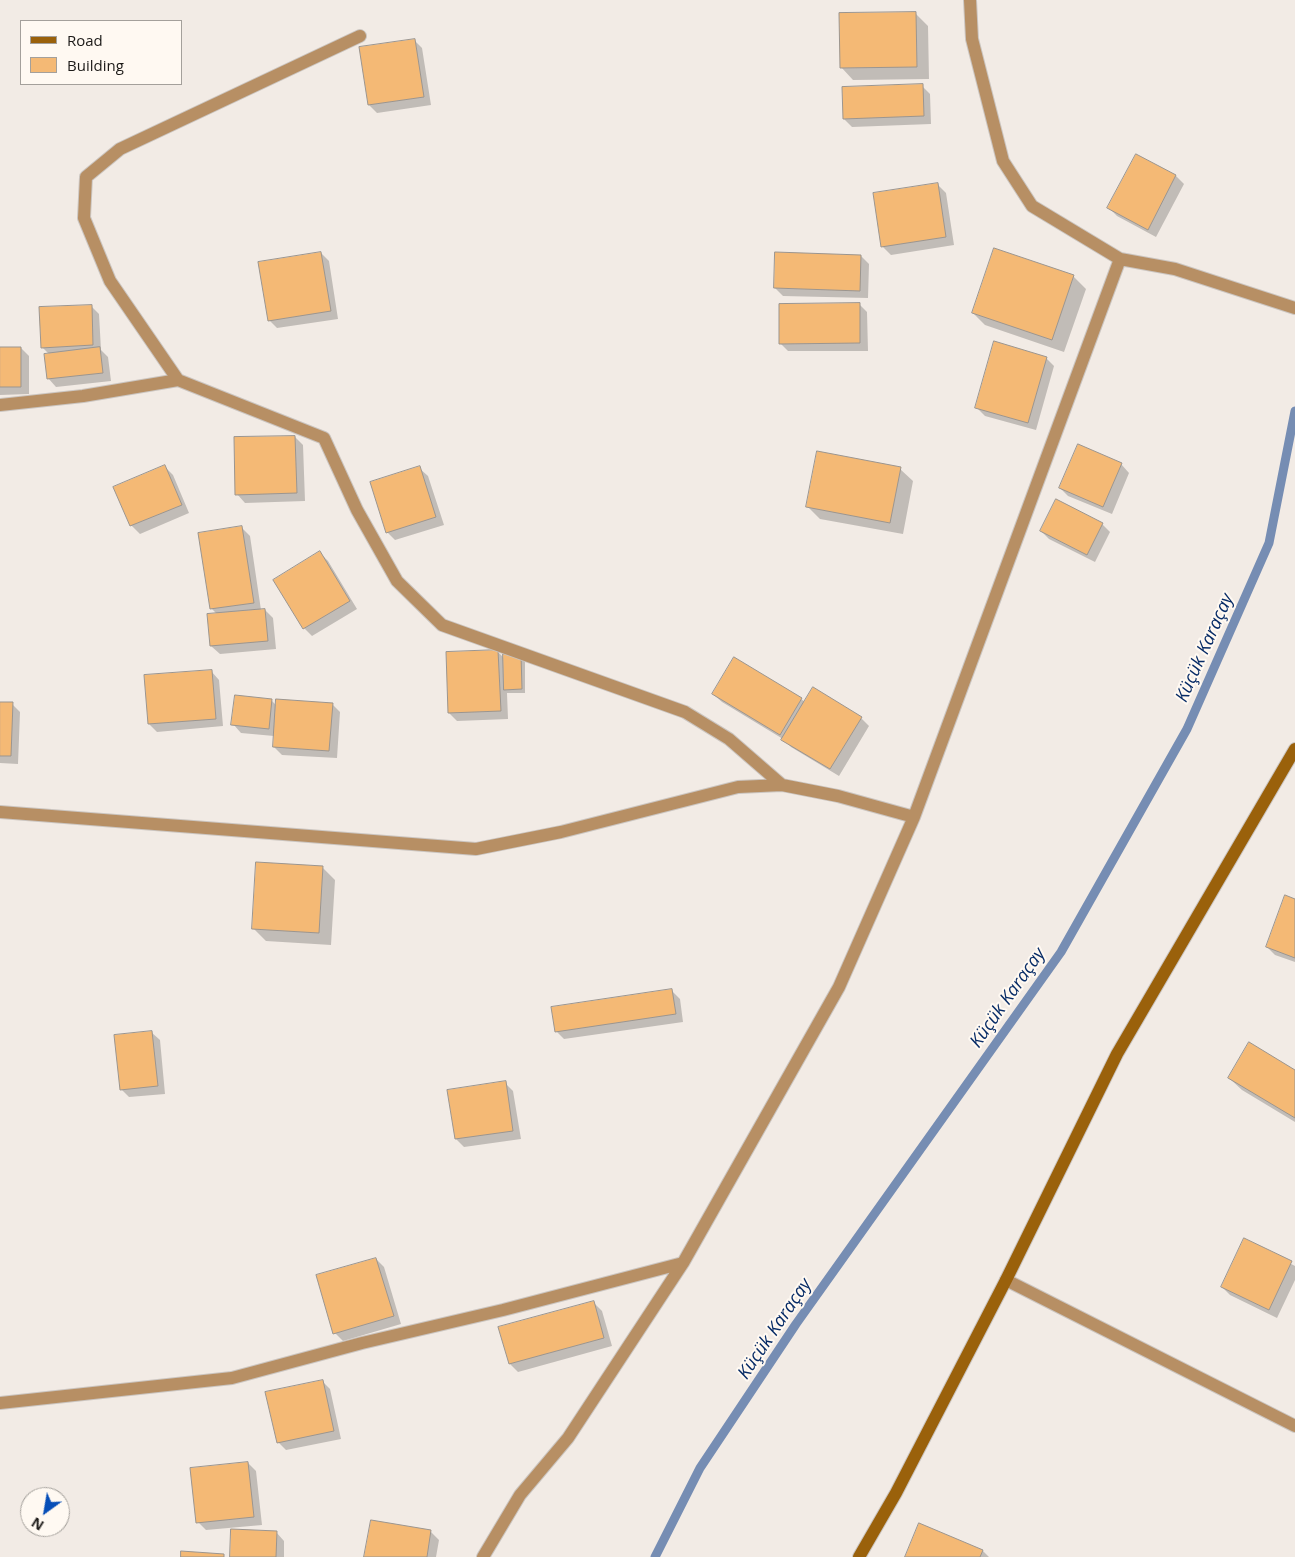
<!DOCTYPE html>
<meta charset="utf-8">
<style>
body{margin:0}
#map{position:relative;width:1295px;height:1557px;overflow:hidden;background:#f2ebe5;font-family:"Open Sans",sans-serif}
canvas{display:block}
.legend{position:absolute;left:20px;top:20px;width:162px;height:65px;box-sizing:border-box;background:#fff9f2;border:1px solid #a4a09b;margin:0;padding:6px 9px;list-style:none;font-size:15px;color:#1c1a18}
.legend li{display:flex;align-items:center;gap:10px;height:25px}
.legend b{width:25px;border:1px solid #a4a09b}
.north{position:absolute;left:20px;top:1487px;width:50px;height:50px;box-sizing:border-box;background:#fff9f2;border:1px solid #a4a09b;border-radius:50%;rotate:212deg;font-size:14px;font-weight:700;line-height:20px;text-align:center;color:#1c1a18}
.north::after{content:'';display:block;margin:auto;width:18px;height:22px;background:#064eb8;clip-path:polygon(50% 0,100% 100%,50% 72%,0 100%)}
</style>
<div id="map">
<canvas width="1295" height="1557"></canvas>
<ul class="legend">
<li><b style="height:6px;background:#9a610b"></b>Road</li>
<li><b style="height:14px;background:#f4b975"></b>Building</li>
</ul>
<div class="north">N</div>
</div>
<script>
const g = document.querySelector('canvas').getContext('2d');
g.lineJoin = 'round';
function fillPath(path, color) {
  g.fillStyle = color;
  g.fill(path, 'evenodd');
}
function strokePath(path, color, width, dash) {
  g.strokeStyle = color;
  g.lineWidth = width;
  g.lineCap = dash ? 'butt' : 'round';
  g.setLineDash(dash || []);
  g.stroke(path);
}
function label(font, color, halo, rows, align = 'center') {
  g.font = font + ' "Open Sans",sans-serif';
  g.lineWidth = 4;
  g.setLineDash([]);
  g.textBaseline = 'middle';
  g.strokeStyle = halo;
  g.fillStyle = color;
  for (const [text, x, y, turn = 0] of rows) {
    g.save();
    g.translate(x, y);
    g.rotate((+turn || 0) * Math.PI / 180);
    g.textAlign = isNaN(turn) ? turn : align;
    if (halo) g.strokeText(text, 0, 0);
    g.fillText(text, 0, 0);
    g.restore();
  }
}
fillPath(new Path2D(`
 M916 14 928 26 929 79 853 80 841 67Z
 M414 40 422 48 431 105 377 113 369 105Z
 M922 86 930 94 931 124 852 127 844 119Z
 M1137 156 1176 176 1184 184 1156 237 1117 216 1109 208Z
 M938 185 946 193 954 245 891 255 882 246Z
 M321 253 329 261 338 319 277 328 269 320Z
 M861 256 869 264 868 298 783 296 775 288Z
 M1073 276 1086 289 1064 352 985 325 973 313Z
 M859 304 867 312 868 351H788L780 343Z
 M91 306 99 314 101 350 108 357 111 381 56 387 48 378 49 354 42 347Z
 M0 348H21L29 356V394L0 395Z
 M1046 358 1054 366 1036 430 985 416 977 408Z
 M295 437 303 445 305 501 245 503 237 494Z
 M1121 464 1129 473 1112 514 1068 496 1060 488Z
 M165 467 173 475 189 513 140 534 131 525 115 488Z
 M419 468 428 476 444 525 395 540 387 532Z
 M900 469 913 481 903 534 820 519 807 506Z
 M1102 524 1110 532 1095 562 1049 539 1041 531Z
 M242 528 250 536 261 610H265L273 618 276 649 220 654 211 646 217 614 211 608Z
 M320 553 328 561 357 609 312 636 304 628Z
 M498 652 504 658 525 659V693H507L508 719 457 721 449 713Z
 M211 671 219 680 223 726 157 732 149 724Z
 M713 694 801 699 805 702 861 718 869 726 839 776 791 747 783 739 722 702Z
 M271 700 276 705 332 704 340 712 337 758 282 755 274 747V736L241 733 233 724Z
 M0 703 12 704 20 712 18 764 0 763Z
 M322 867 335 880 331 945 266 941 253 928Z
 M1295 900V962L1275 955 1267 947Z
 M671 990 680 999 683 1022 564 1039 556 1031Z
 M151 1032 160 1040 165 1094 129 1097 121 1089Z
 M1295 1071V1122L1242 1090 1229 1078Z
 M505 1083 513 1091 521 1139 464 1147 456 1139Z
 M1245 1240 1295 1266V1280L1277 1318 1230 1295 1222 1287Z
 M376 1259 384 1267 401 1324 343 1341 335 1333Z
 M594 1303 602 1311 612 1346 518 1372 510 1364Z
 M322 1381 330 1389 341 1439 286 1450 278 1442Z
 M248 1463 256 1471 262 1525 206 1530 198 1522Z
 M430 1531 439 1540 436 1557H366Z
 M276 1532 284 1541V1557H231Z
 M983 1551 989 1557H906Z`), '#0003');
strokePath(new Path2D(`
 M655 1557 700 1468 796 1324 1061 952 1187 729 1269 543 1295 411`), '#768db3', 9);
const building = new Path2D(`
 M916 12 917 67 840 68 839 13Z
 M415 39 424 97 368 105 359 47Z
 M923 84 924 116 843 119 842 87Z
 M1136 154 1176 175 1148 230 1107 208Z
 M938 183 946 237 881 247 873 193Z
 M994 248 1074 275 1052 340 972 313Z
 M321 252 331 311 268 321 258 262Z
 M775 252 861 255 860 291 774 288Z
 M860 303V343L779 344V304Z
 M92 305 93 345 41 348 39 307Z
 M994 341 1047 357 1028 423 975 408Z
 M0 347H21V387H0Z
 M100 347 103 373 47 379 44 354Z
 M295 436 297 493 235 495 234 437Z
 M1078 444 1122 463 1103 507 1059 488Z
 M817 451 901 467 890 523 806 507Z
 M165 465 182 505 130 526 113 487Z
 M420 466 436 517 386 533 370 482Z
 M1056 499 1103 523 1087 555 1040 531Z
 M242 526 254 603 210 609 198 533Z
 M320 551 350 601 303 629 273 580Z
 M265 609 268 641 210 646 207 614Z
 M498 650 501 711 448 713 446 652Z
 M503 654H521L522 689 504 690Z
 M734 657 802 698 780 735 712 694Z
 M212 670 216 719 148 724 144 675Z
 M813 687 862 717 830 769 781 740Z
 M235 695 272 699 269 729 231 725Z
 M276 699 333 703 329 751 273 747Z
 M0 702H13L11 756H0Z
 M256 862 323 866 319 933 252 929Z
 M1285 895 1295 899V958L1266 947Z
 M672 989 676 1014 555 1032 551 1007Z
 M152 1031 158 1086 120 1090 114 1035Z
 M1249 1042 1295 1070V1118L1228 1078Z
 M506 1081 513 1131 455 1139 447 1090Z
 M1244 1238 1292 1261 1269 1310 1221 1287Z
 M376 1258 394 1316 333 1334 316 1275Z
 M594 1301 604 1338 509 1364 498 1327Z
 M323 1380 334 1431 277 1443 265 1392Z
 M248 1462 254 1517 196 1523 190 1468Z
 M371 1520 431 1530 427 1557H364Z
 M919 1523 983 1550 980 1557H905Z
 M231 1529 277 1531 276 1557H230Z
 M181 1551 224 1554V1557H181Z`);
fillPath(building, '#f4b975');
strokePath(building, '#9b958f', 1);
const street = new Path2D(`
 M970 0 972 39 1003 161 1032 206 1120 259 1175 269 1295 308
 M178 380 110 281 84 218 86 177 120 149 360 36
 M0 405 83 396 178 380 324 438 357 510 397 581 442 625 685 712 729 739 782 785
 M0 812 476 849 561 832 738 787 782 785 838 796 914 817
 M1006 1280 1295 1426
 M0 1403 232 1378 362 1343 503 1310 683 1263
 M483 1557 520 1495 568 1438 683 1263 839 987 914 817 1120 259`);
const secondary = new Path2D(`
 M859 1557 896 1493 1006 1280 1117 1054 1295 749`);
strokePath(street, '#cbc5c0', 14);
strokePath(secondary, '#cbc5c0', 14);
strokePath(street, '#b78f64', 12);
strokePath(secondary, '#9a610b', 12);
label('italic 18px', '#072b66', '#fff9f2', [
 ["Küçük Karaçay",1205,648,-66],
 ["Küçük Karaçay",1008,998,-55],
 ["Küçük Karaçay",775,1329,-56]
]);
</script>
